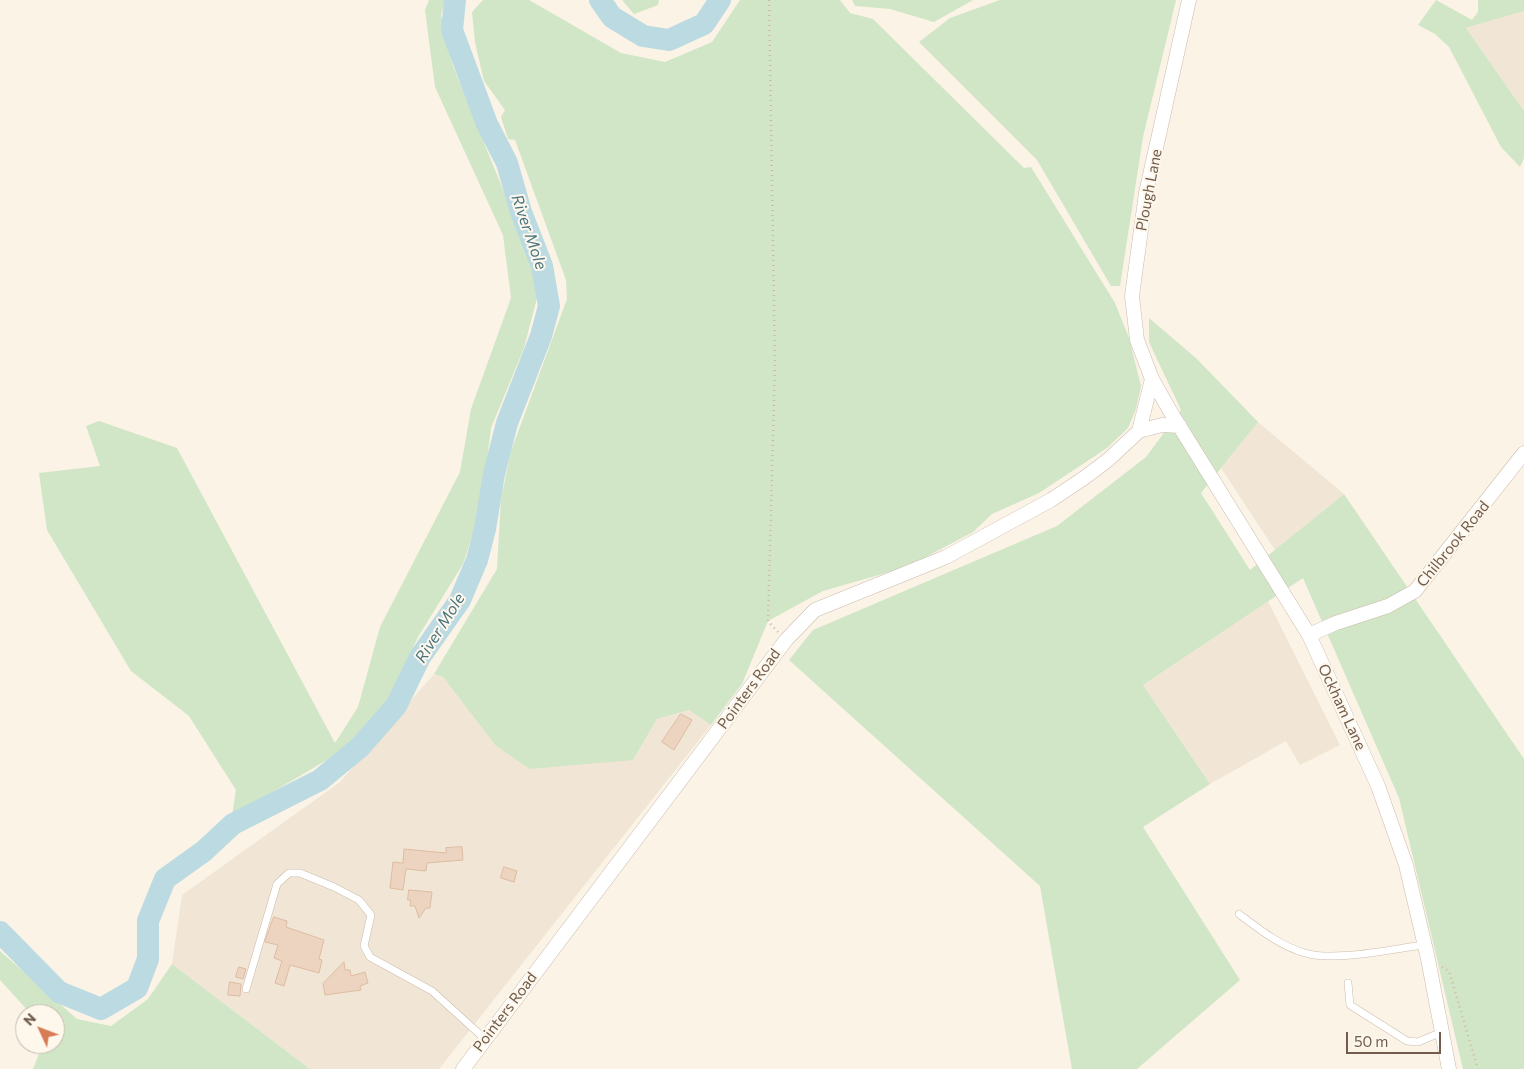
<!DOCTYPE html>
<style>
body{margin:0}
#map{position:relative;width:1524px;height:1069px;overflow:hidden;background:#faf3e6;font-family:Commissioner,sans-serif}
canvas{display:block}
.north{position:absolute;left:15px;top:1004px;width:50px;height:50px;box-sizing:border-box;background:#fdf7ec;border:1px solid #c5b9ac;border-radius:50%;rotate:313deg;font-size:14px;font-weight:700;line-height:20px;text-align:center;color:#715c4d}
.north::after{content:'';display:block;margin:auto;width:18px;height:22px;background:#d87b57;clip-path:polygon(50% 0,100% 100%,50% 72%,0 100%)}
.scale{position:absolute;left:1346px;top:1032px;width:95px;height:22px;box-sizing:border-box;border:2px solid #715c4d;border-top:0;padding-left:6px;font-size:15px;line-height:18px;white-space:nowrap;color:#715c4d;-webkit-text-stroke:4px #fdf7ec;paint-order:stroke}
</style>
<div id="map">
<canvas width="1524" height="1069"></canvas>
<div class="north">N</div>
<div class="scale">50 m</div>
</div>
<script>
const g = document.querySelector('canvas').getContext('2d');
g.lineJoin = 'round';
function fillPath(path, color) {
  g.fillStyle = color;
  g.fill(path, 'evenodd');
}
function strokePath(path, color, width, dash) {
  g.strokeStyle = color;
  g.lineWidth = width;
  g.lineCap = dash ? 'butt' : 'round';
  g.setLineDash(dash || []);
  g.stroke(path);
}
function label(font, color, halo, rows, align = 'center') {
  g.font = font + ' Commissioner,sans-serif';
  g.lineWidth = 4;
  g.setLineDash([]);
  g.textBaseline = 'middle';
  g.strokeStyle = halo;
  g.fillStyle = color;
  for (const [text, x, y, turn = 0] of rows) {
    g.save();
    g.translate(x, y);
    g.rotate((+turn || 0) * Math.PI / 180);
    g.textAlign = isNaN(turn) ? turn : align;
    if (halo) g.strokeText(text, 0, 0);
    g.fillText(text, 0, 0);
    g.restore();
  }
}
fillPath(new Path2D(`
 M1524 11V111L1466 28Z
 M1258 422 1344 494 1275 550 1221 468Z
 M1268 601 1340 745 1300 765 1286 741 1210 784 1143 685Z
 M434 674 443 677 495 745 633 760 657 719 689 710 711 725 439 1069H310L172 964 182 895 340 782Z`), '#f1e6d5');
fillPath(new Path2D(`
 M429 0H445L441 15 453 66 531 259 537 298 524 348 491 428 481 509 463 564 418 637 389 699 342 751 232 816 236 790 189 716 131 671 47 530 39 473 100 466 86 426 99 421 177 448 335 743 358 707 380 627 460 472 471 409 511 298 503 235 435 87 425 10Z
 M483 0H529L621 53 665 62 712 42 740 0H840L850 13 873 19 1024 168 1031 167 1115 303 1129 338 1141 386 1136 409 1128 428 1107 448 1039 493 992 514 973 532 907 567 823 591 768 621 742 684 711 725 689 710 657 719 633 760 530 769 495 745 443 677 434 674 497 569 501 499 511 451 567 299 566 280 515 140 508 139 501 117 505 110 484 81 475 42 472 12Z
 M622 0H659L658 5 634 14Z
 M852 0H973L934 22 890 9 855 6Z
 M1000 0H1176L1143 137 1120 286H1111L1037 160 919 42 950 18Z
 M1436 0 1472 20 1478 12V0H1524V11L1466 28 1524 111V158L1520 167 1501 147 1449 47 1435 34 1418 25Z
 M1149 318 1197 359 1258 422 1201 493 1250 570 1344 494 1524 759V1069H1463L1399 798 1303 578 1143 685 1210 784 1143 827 1240 980 1137 1069H1072L1040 886 789 660 813 630 1057 526 1146 457 1181 410 1149 342Z
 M0 951 77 1019 111 1026 148 999 172 964 310 1069H33L43 1044H55V1014H31L0 980Z`), '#d1e6c6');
strokePath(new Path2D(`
 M600 0 612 17 643 36 669 40 704 24 720 0
 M0 932 59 992 101 1009 137 988 148 959V921L165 879 204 851 233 824 320 780 360 747 396 706 420 657 460 600 477 560 485 529 494 474 507 423 541 336 549 306 542 266 521 212 507 163 487 124 452 30 455 0`), '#bcdae2', 22);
const building = new Path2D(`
 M681 714 692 720 674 750 662 742Z
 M462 847 463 860 427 863 426 871 406 869 403 890 390 888 393 862 403 863 404 849 446 853V848Z
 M504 867 517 871 514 882 501 878Z
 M409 890 432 892 430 908H426L419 918 415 906H410L411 900H408Z
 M274 917 287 921 286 927 324 940 319 959 322 960 319 973 290 965 284 986 275 983 282 961 274 958 278 945 265 942Z
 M344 962 345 970H350L351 976 365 972 368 983 360 986 361 990 325 995 323 984Z
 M239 967 246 969 243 979 236 977Z
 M230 982 241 984 240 996 228 995Z`);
fillPath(building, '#edd4c0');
strokePath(building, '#debca2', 1);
const lane = new Path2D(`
 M1239 914C1259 929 1280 946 1305 953 1334 962 1392 949 1424 945
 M1348 983 1350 1005 1407 1041 1418 1042 1442 1032
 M246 989 277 884 289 873H300L334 887 359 900 371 915 364 946 370 957 432 991 485 1039`);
const street = new Path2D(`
 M1189 0 1146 193 1132 296 1137 340 1152 379 1170 411 1309 635 1378 786 1406 865 1428 959 1449 1069
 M1139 431 1162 425 1180 426
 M1309 635 1336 623 1388 606 1415 591 1524 453
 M463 1069 786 640 815 610 946 557 1051 500 1084 478 1108 460 1139 431 1152 379`);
strokePath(lane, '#cbbcad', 8);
strokePath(street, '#cbbcad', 15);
strokePath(new Path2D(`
 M769 0 775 365 768 621 778 632
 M1442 967 1449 971 1478 1069`), '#d1b8a4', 2.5, [1, 4]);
strokePath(lane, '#fff', 7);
strokePath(street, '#fff', 14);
label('15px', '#715c4d', '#fdf7ec', [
 ["Plough Lane",1149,190,-79],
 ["Chilbrook Road",1453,544,-51],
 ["Pointers Road",749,689,-54],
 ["Ockham Lane",1342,707,65],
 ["Pointers Road",505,1012,-53]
]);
label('italic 16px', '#497582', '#fdf7ec', [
 ["River Mole",529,232,71],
 ["River Mole",440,628,-58]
]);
</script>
